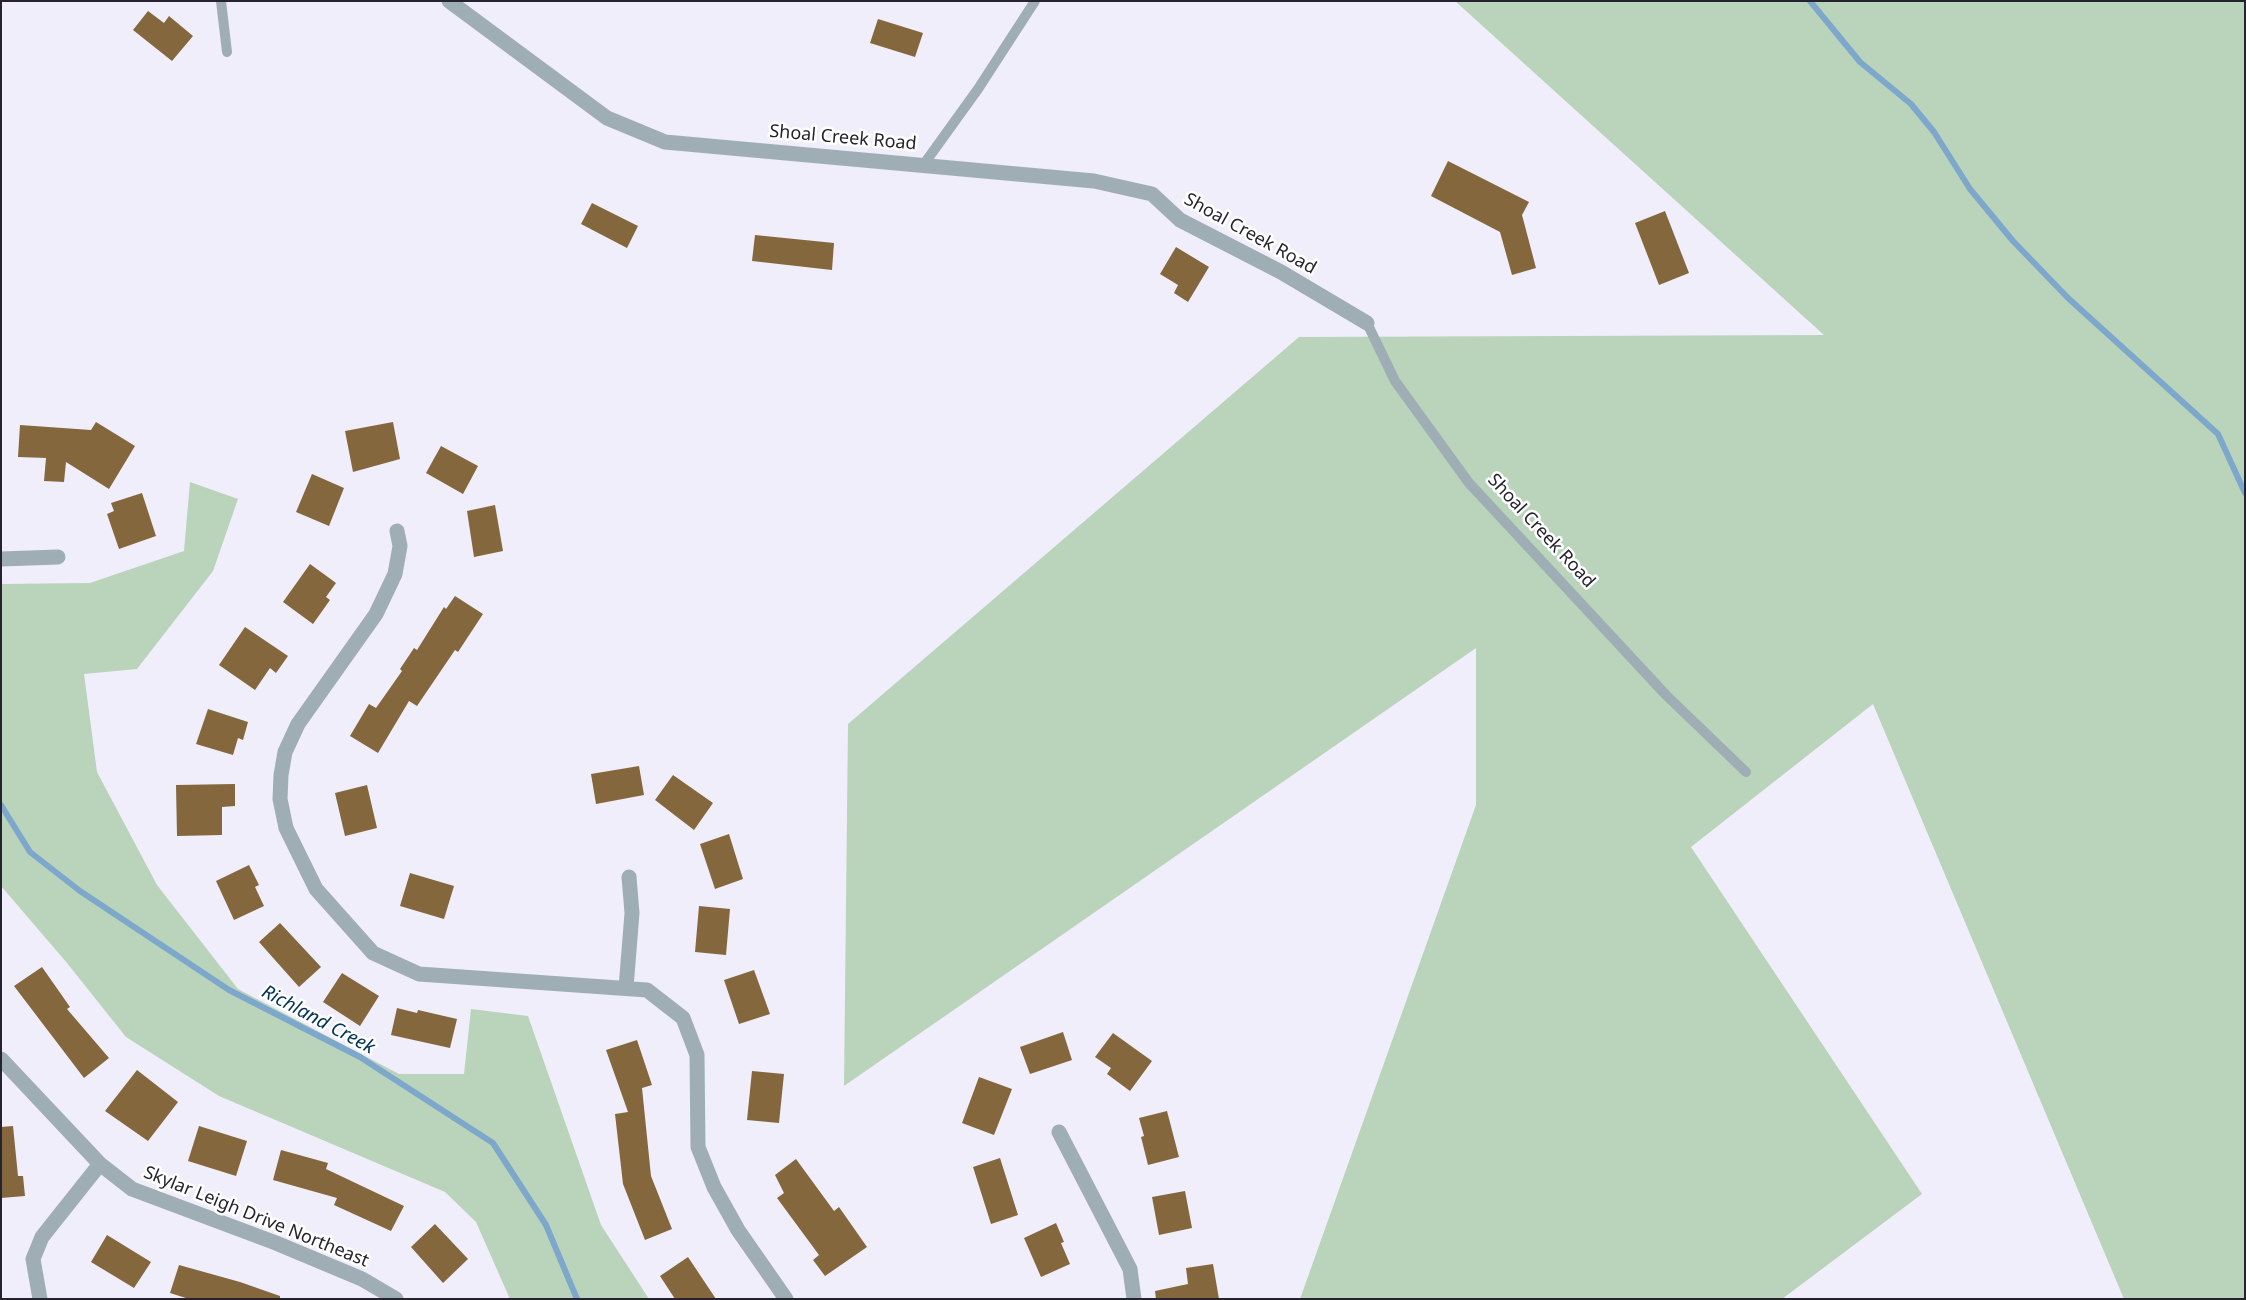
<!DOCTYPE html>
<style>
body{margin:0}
#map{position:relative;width:2246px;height:1300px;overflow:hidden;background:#f0eefa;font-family:"Noto Sans",sans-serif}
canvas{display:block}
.frame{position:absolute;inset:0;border:2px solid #26232f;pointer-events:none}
</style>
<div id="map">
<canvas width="2246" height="1300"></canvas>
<div class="frame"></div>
</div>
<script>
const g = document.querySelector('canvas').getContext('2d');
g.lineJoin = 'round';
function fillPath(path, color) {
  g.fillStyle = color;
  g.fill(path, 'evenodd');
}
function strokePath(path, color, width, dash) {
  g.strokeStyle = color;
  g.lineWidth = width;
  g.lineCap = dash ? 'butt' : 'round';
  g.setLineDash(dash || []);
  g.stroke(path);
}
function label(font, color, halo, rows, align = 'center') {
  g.font = font + ' "Noto Sans",sans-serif';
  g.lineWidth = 5;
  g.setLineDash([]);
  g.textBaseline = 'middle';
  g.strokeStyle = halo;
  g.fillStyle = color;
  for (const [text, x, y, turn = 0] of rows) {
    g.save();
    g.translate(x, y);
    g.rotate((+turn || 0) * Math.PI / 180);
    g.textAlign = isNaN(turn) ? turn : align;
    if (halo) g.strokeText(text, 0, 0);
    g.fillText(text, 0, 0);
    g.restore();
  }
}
fillPath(new Path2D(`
 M1455 1H2245V1299H2124L1873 704 1691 847 1922 1194 1782 1299H1300L1476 805V648L844 1086 848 724 1299 337 1824 335Z
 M190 482 238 499 213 571 137 669 84 674 97 772 157 885 238 989 399 1074H464L471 1009 528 1016 601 1225 649 1299H510L476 1222 445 1192 219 1096 126 1037 67 963 1 886V584L90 583 184 551Z`), '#b9d4ba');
strokePath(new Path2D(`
 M1810 1 1860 62 1911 104 1934 132 1970 189 2013 241 2068 298 2218 434 2245 493
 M1 805 30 852 80 891 229 990 360 1057 493 1143 546 1225 577 1299`), '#7da7cb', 6);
fillPath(new Path2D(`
 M148 11 164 23 169 16 193 36 172 61 133 30Z
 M878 19 923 33 915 57 870 43Z
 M1448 161 1529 202 1522 215 1536 268 1512 275 1500 232 1431 196Z
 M592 203 638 226 627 248 581 224Z
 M1665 211 1689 273 1659 285 1635 223Z
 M755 235 834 243 832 270 752 261Z
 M1176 247 1209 267 1188 302 1174 293 1178 285 1160 274Z
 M96 422 135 446 109 489 66 462 64 482 44 481 46 458 18 457 20 425 91 430Z
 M393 422 400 459 353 472 345 431Z
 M441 446 478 466 463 494 426 473Z
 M312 474 344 488 329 526 296 512Z
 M142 493 156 536 119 549 107 514 114 511 111 503Z
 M495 505 503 551 474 557 467 511Z
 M310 564 336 583 326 597 330 600 313 624 283 602Z
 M455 596 483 614 458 652 455 650 417 706 409 701 378 753 350 736 369 704 376 708 402 671 400 669 414 648 417 650 444 607 446 609Z
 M245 627 288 656 276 673 270 668 255 690 219 665Z
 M208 709 248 722 243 740 238 738 233 755 196 744Z
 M639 766 644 795 596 804 591 774Z
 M673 775 713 803 694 830 655 800Z
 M235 784V806L222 807V835L177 836 176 785Z
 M367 785 377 828 345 836 335 793Z
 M729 834 743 879 715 889 700 844Z
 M249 865 259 885 255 887 264 906 234 920 216 881Z
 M410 873 454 886 444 919 400 906Z
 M699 906 730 909 726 955 695 952Z
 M280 923 321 967 299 987 259 942Z
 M42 967 70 1007 67 1009 109 1058 84 1078 14 986Z
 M754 970 770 1014 739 1024 724 980Z
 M342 973 379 996 360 1026 323 1002Z
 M397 1008 417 1013 418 1010 457 1019 450 1048 391 1035Z
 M1063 1032 1072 1060 1030 1074 1020 1047Z
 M1113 1033 1152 1061 1130 1091 1107 1074 1111 1068 1095 1057Z
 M637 1040 652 1085 642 1088 651 1176 672 1229 645 1240 623 1184 615 1114 628 1112 606 1050Z
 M137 1070 178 1102 148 1141 105 1111Z
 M752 1071 784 1074 779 1123 747 1120Z
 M979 1077 1012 1089 994 1135 962 1123Z
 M1167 1111 1179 1157 1148 1165 1141 1137 1144 1136 1139 1118Z
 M13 1126 18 1176H23L25 1196 1 1198V1127Z
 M199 1126 247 1141 236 1176 188 1161Z
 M281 1150 328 1163 326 1169 404 1206 391 1231 334 1205 337 1198 273 1180Z
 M1000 1158 1018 1215 991 1224 973 1167Z
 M796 1159 834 1211 839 1207 867 1247 825 1276 813 1260 819 1255 777 1198 784 1193 775 1175Z
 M1185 1191 1192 1228 1159 1235 1152 1197Z
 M1056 1223 1064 1242 1061 1243 1070 1264 1041 1277 1024 1238Z
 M435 1224 468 1259 443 1283 411 1247Z
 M107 1235 151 1262 134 1288 91 1262Z
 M688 1257 716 1299H675L660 1276Z
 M1213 1264 1219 1299H1156L1155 1291 1188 1284 1186 1268Z
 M179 1265 240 1282 280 1296V1299H189L170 1293Z`), '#85673d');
strokePath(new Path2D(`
 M221 1 227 52
 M924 164 978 89 1035 1
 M1367 323 1395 381 1469 483 1666 695 1746 772`), '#9faeb4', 10);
strokePath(new Path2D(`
 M449 1 607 118 665 142 1094 181 1152 194 1180 220 1281 272 1367 323
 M397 531 400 546 395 574 376 614 298 724 285 752 281 775 280 799 286 828 316 889 373 953 419 974 647 990 683 1018 697 1055 698 1147 714 1187 738 1230 786 1299
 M1 559 58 557
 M626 988 632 913 629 877
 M1 1059 100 1164 132 1189 276 1243 362 1279 396 1299
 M1059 1132 1130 1269 1134 1299
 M40 1299 33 1259 42 1237 100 1164`), '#9faeb4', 15);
label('18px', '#26232f', '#fff', [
 ["Shoal Creek Road",843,138,5],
 ["Shoal Creek Road",1250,234,29],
 ["Shoal Creek Road",1541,531,47],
 ["Skylar Leigh Drive Northeast",256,1217,22]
]);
label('italic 19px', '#003356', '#fff', [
 ["Richland Creek",318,1020,28]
]);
</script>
